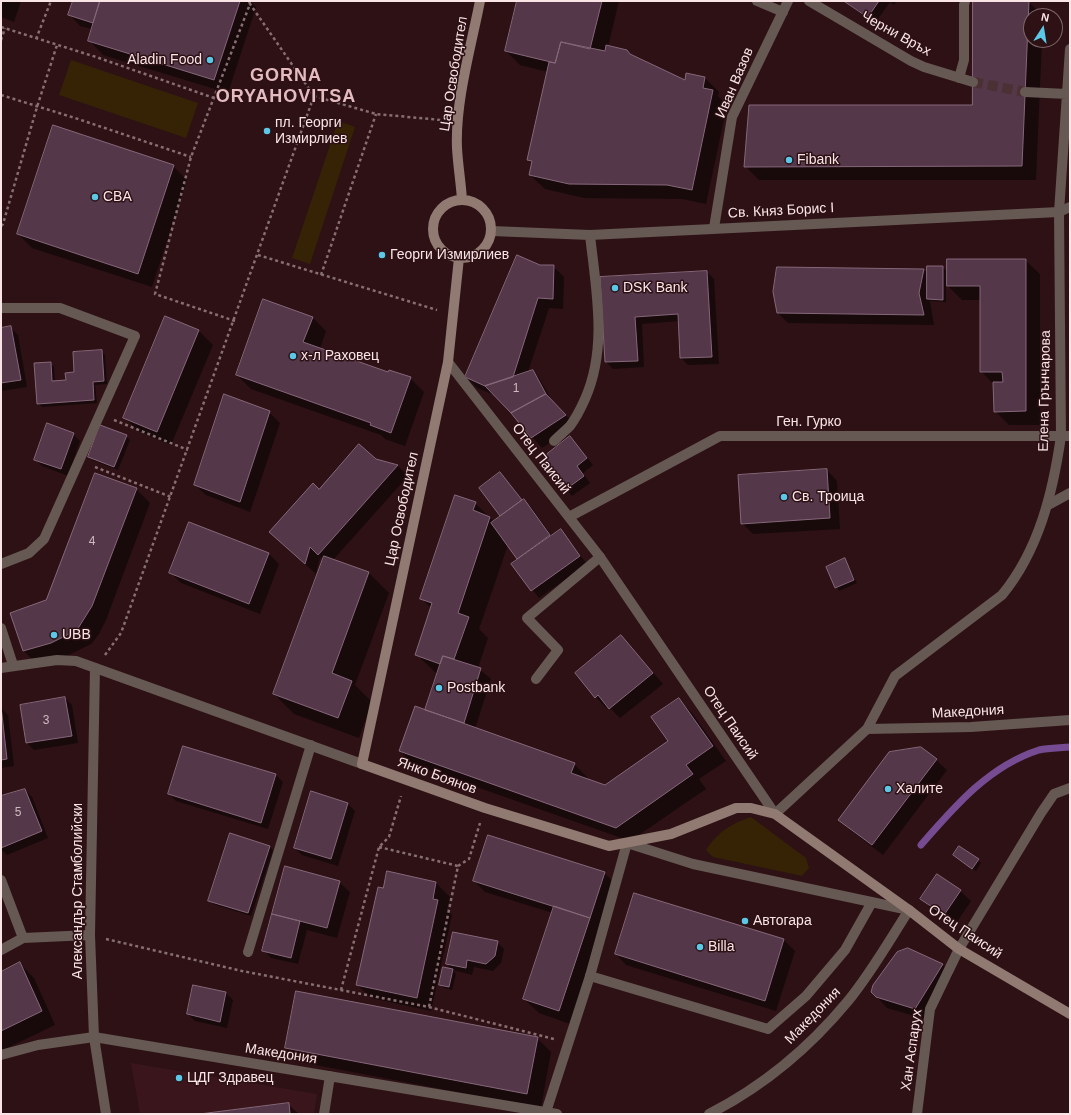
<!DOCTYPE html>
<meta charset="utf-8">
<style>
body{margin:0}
#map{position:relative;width:1071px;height:1115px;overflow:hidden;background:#2d1115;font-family:Helvetica,sans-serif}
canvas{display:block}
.frame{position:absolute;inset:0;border:2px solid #fae5e6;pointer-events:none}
.north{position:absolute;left:1023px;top:8px;width:40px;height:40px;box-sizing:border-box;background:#2d1115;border:1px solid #7f6669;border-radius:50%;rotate:12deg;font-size:11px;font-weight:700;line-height:16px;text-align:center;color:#fae5e6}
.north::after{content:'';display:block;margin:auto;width:14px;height:18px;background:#5ac8e6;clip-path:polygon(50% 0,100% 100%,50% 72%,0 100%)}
</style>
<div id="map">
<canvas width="1071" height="1115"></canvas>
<div class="frame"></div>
<div class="north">N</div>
</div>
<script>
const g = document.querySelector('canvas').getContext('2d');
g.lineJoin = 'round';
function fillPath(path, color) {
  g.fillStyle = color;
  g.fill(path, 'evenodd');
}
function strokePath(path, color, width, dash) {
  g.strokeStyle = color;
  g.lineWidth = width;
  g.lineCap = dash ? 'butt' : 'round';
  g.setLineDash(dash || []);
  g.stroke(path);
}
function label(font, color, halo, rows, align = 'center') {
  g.font = font + ' Helvetica,sans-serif';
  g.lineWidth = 3;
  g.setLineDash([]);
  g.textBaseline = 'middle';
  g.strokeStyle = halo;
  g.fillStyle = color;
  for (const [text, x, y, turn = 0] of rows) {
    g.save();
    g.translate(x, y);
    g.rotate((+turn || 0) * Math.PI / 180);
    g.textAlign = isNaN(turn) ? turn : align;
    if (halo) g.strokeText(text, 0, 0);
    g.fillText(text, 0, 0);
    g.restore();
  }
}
fillPath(new Path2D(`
 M131 1063 317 1094 314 1114H140Z`), '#3a161c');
fillPath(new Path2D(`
 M71 60 198 103 186 138 59 95Z
 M338 121 355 127 310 264 292 258Z
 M751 817 806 858 809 868 802 876 713 857 706 850C718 832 730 824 751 817Z`), '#362205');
fillPath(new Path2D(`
 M1 1H21L14 22 1 17Z
 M74 1H250L256 7 228 93 103 55 89 40 92 29 80 26 70 15Z
 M518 1H619L608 47 686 81 705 78 719 92 718 96 727 105 706 204 682 199 584 198 545 189 530 175 533 164 529 160 548 72 520 65 506 51Z
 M843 1H897L894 5 890 2 875 23Z
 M974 1 1029 2 1042 16H1031V40H1042L1036 180H759L745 166 973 106Z
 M173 166 187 180 152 287 32 248 18 234Z
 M1025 260 1040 274V425H1009L995 411 994 385 981 371V300H962L948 286Z
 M540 266H553L564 277 563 309 549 308 528 372 532 371 539 378 553 402 576 426 542 448 497 396 477 388 466 377Z
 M943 267 946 271V302L930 301 934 325 788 323 778 313 924 270 928 274Z
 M707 272 714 279 719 364 688 365 681 358 679 321 642 324 644 367 613 369 606 362 601 278Z
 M312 317 326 331 320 349 389 374 410 378 424 392 405 446 385 439 381 435 251 389 237 375Z
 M11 328 18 335 27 387 1 391V329Z
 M199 331 213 345 171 445 138 431 124 417Z
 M101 351 105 355 107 384 95 385 97 403 42 407 38 403 50 363 54 367 55 382 67 381Z
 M269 412 280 423 250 512 206 495 195 485Z
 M73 434 80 441 68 476 42 466 35 459Z
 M126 436 130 440 118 470 92 460 89 457Z
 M570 438 593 465 583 473 590 483 572 496 566 489Z
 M375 460 398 466 408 476 333 560 369 573 389 593 355 685 372 702 359 738 294 714 274 694 324 560 320 557 316 574 281 542Z
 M827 470 837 481 840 529 753 534 742 523Z
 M500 473 523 501 531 507 552 536 560 530 587 564 539 598 513 564 519 560 508 545 479 629 488 638 478 668 491 679 475 729 574 764 588 778 587 780 605 786 669 742 678 699 692 713 726 761 699 779 706 789 630 841 414 765 400 751 426 711 438 675 416 654 431 608 421 598 475 503 494 522 501 516 480 488Z
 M136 489 150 503 106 620 99 634 91 644 65 657 38 665 24 651 11 613 46 601Z
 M269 554 279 564 260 614 181 583 170 572Z
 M845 560 857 583 839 591 827 568Z
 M621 636 663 684 620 718 608 706 606 708 596 697Z
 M65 698 72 705 78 743 34 750 27 743 21 706Z
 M1 708 8 715 14 766 1 768Z
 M184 747 276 775 283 782 268 829 176 801 169 794Z
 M936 760 947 770 883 855 850 830 840 820Z
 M1 790 4 796 25 790 32 797 48 838 7 855 1 849Z
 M348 804 355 811 338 866 302 855 295 848Z
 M270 847 273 850 251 916 213 904 209 900Z
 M954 855 978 860 981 863 976 871Z
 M387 872 436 883 450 897 447 910 452 915 431 1011 371 998 357 984Z
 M604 873 615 883 573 1025 539 1013 524 999 553 913 485 892 474 881Z
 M339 882 350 892 337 938 307 930 298 964 271 958 264 950Z
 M960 891 971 901 955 925 932 910 922 899Z
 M634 894 784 940 795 951 776 1011 626 965 616 954Z
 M497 942 504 949 501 963 493 971 474 967 472 975 453 970 456 974 452 990 444 988 440 984 444 968 454 971 447 964Z
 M908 949 942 964 953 975 925 1019 887 1008 876 996 894 957 902 950Z
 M20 964 34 978 55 1025 1 1051V973Z
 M194 987 226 993 233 1000 227 1028 195 1021 188 1014Z
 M537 1038 551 1052 541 1108 300 1062 286 1048Z
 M288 1104 299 1114H208Z`), '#0007');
strokePath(new Path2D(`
 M921 845C955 806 989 766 1039 750 1049 748 1060 748 1070 747`), '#764b92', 7);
const building = new Path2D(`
 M73 1H100L93 23 68 15Z
 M100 1H240L214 80 88 41Z
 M517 1H602L590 49 561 42 555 63 505 51Z
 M844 1H879L868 17Z
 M973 1H1029L1022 166 744 167 749 105H972Z
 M561 42 605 51 606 45 627 50 630 54 685 80 686 73 705 77 703 88 713 90 692 190 667 185 569 184 529 175 532 161 527 160 549 62 555 63Z
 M53 125 174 165 138 274 17 234Z
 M517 255 540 265H554L553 299 538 298 513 377 485 386 465 377Z
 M947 259H1026V411L994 412 993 382H1003L1002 372H980V286H947Z
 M927 266H943V300L927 299Z
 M777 267 924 269 919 293 924 315 777 313 773 292Z
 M707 271 712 357 680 358 678 314 635 317 638 361 605 362 600 277Z
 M263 299 313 317 303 342 388 372 389 370 411 377 391 433 370 425 371 423 236 375Z
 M165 316 199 330 157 432 123 418Z
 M11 326 21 380 1 383V328Z
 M102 350 104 381 93 382 94 400 37 404 34 363 51 362 52 381 66 380 65 373 74 372 73 352Z
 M533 370 546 394 511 413 485 386Z
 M224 394 270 411 240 502 194 485Z
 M546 394 566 415 531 438 511 413Z
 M47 423 74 433 61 469 34 460Z
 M100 425 127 435 114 467 88 457Z
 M570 436 587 458 577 466 584 476 565 490 545 463 547 454Z
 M359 444 376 459 398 465 318 555 310 547 305 564 269 532 313 483 319 489Z
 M827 469 830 518 741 524 738 475Z
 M500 472 522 500 500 516 479 488Z
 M95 473 137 488 92 606 77 630 51 643 23 651 10 613 46 600Z
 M455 495 476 502 473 510 490 517 458 613 469 617 454 659 443 656 440 664 415 655 432 603 420 599Z
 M524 499 550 535 517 559 491 523Z
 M189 522 269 553 249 604 169 573Z
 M561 529 580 556 531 591 511 564Z
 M324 556 369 572 332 673 352 681 338 718 273 694Z
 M845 558 854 580 835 588 826 567Z
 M621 635 653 673 609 709 598 695 595 698 575 673Z
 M443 656 481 668 464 723 425 710Z
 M65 697 72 736 26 743 20 705Z
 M679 698 713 746 686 765 693 774 616 828 399 751 415 706 575 763 571 773 605 785 668 741 651 717Z
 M1 706 7 759 1 760Z
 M183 746 276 774 261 823 168 794Z
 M921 747 937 759 872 845 838 820 889 752Z
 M25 789 42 831 1 848V796Z
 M311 791 348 803 331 859 294 848Z
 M230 833 270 846 248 913 208 901Z
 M488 835 605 872 590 918 473 881Z
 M959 846 979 859 972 869 953 855Z
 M285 866 340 881 327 928 272 914Z
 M387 871 436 882 433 899 438 900 417 998 356 985 378 887 383 888Z
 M937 874 961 890 944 915 920 899Z
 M634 893 784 939 765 1001 615 954Z
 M554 906 590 918 559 1011 523 999Z
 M272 914 300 921 291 958 262 951Z
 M453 932 498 941 495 956 486 964 467 960 466 968 446 964Z
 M908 948 943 964 915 1009 876 997 871 992 873 985 897 952Z
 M20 962 42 1011 1 1031V972Z
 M443 967 453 969 449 987 439 985Z
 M193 985 226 992 220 1022 187 1014Z
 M296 991 538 1037 527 1094 285 1048Z
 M289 1103 290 1114H200Z`);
fillPath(building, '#54384a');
strokePath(building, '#856779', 1);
strokePath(new Path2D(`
 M973 82 1025 92`), '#4c3134', 10, [10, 5]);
strokePath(new Path2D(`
 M1 27 96 57 214 98
 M36 39 51 1
 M1 40 5 28
 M1 95 75 118 191 157
 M314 96 376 114 441 120
 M1 226 3 224 37 107 57 45
 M258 255 437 310
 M321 275 376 114
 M235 321 155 294 191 157 250 4 249 1
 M114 420 188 450
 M95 467 171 497
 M105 655 121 633 314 96 250 4
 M379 847 458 866 429 1007
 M458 866 469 859 480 823
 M106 939 242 971 429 1007 554 1039
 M341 990 379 847 389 837 401 796`), '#876e71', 2.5, [3, 3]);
strokePath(new Path2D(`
 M757 1 783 12
 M554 441C559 436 565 431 570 426 576 418 581 408 585 399 608 347 596 290 590 235
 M1048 505 1070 493
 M536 679 558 650 527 618 600 557
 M627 843 693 864 909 910
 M248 952 311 745
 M590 976 768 1029 806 996 845 950 872 902`), '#665852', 10);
strokePath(new Path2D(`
 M809 1 911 61 924 67 973 82
 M959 78 964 60V5L965 1
 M1025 92 1067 94
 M714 228 732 117 788 1
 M1 308H60L135 336 44 539 29 553 1 564
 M448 362 600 557 775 814 867 729 895 676 1002 595C1039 550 1053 492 1061 436L1059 212 1070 49
 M569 517 720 436H1070
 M1 628 13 665
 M95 668 90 935 94 1037 106 1114
 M867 729 971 727 1070 720
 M1 880 23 938
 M1 950 23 938 90 935
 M1 1055 38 1045 94 1037 557 1114
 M546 1112 590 976 627 843
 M324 1114 330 1076
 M709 1114C762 1087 810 1047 848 1001 871 973 889 941 909 910
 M917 1114 930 1009 959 949 1041 813 1054 794 1070 788`), '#665852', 10);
strokePath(new Path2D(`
 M492 231 590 235 1059 212 1070 207
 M1 668 57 660 76 661 362 764`), '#665852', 10);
strokePath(new Path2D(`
 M462 200C461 183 458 166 457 148 455 102 471 47 480 1
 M433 229a29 29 0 1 1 58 0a29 29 0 1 1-58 0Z
 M459 258 448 362 362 764 485 808 609 846 671 834 736 808H751L775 814 909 910 959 949 1070 1014`), '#917a71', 10);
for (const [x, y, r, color] of [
 [210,60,4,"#5ac8e6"],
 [267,131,4,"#5ac8e6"],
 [789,160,4,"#5ac8e6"],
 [95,197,4,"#5ac8e6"],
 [382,255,4,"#5ac8e6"],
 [615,288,4,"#5ac8e6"],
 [293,356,4,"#5ac8e6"],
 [784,497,4,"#5ac8e6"],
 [54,635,4,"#5ac8e6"],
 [439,688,4,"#5ac8e6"],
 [888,789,4,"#5ac8e6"],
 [745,921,4,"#5ac8e6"],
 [700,947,4,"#5ac8e6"],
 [179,1078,4,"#5ac8e6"]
]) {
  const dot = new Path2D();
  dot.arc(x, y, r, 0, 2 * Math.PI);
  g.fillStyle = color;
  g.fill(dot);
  strokePath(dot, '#2d1115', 1.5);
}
label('12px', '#d0babf', null, [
 ["1",516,389],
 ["4",92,542],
 ["3",46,721],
 ["5",18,813]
]);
label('14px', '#fae5e6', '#2d1115', [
 ["Черни Връх",896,34,29],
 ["Цар Освободител",454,74,-81],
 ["Иван Вазов",735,83,-67],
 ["Св. Княз Борис I",781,211,-3],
 ["Елена Грънчарова",1045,391,-89],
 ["Ген. Гурко",809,422],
 ["Отец Паисий",541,459,52],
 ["Цар Освободител",402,509,-78],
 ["Македония",968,712,-3],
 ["Отец Паисий",730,723,56],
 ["Янко Боянов",437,776,20],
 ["Александър Стамболийски",78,891,-90],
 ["Отец Паисий",965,932,34],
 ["Македония",813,1016,-46],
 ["Хан Аспарух",912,1050,-82],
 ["Македония",281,1054,9]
]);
label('14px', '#fae5e6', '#2d1115', [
 ["Aladin Food",202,60,"right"],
 ["пл. Георги",275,123],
 ["Измирлиев",275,139],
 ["Fibank",797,160],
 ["CBA",103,197],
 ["Георги Измирлиев",390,255],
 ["DSK Bank",623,288],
 ["х-л Раховец",301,356],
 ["Св. Троица",792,497],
 ["UBB",62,635],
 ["Postbank",447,688],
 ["Халите",896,789],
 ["Автогара",753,921],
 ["Billa",708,947],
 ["ЦДГ Здравец",187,1078]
], 'left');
g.letterSpacing = '1px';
label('bold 18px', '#e4bbbf', '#2d1115', [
 ["GORNA",286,76],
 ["ORYAHOVITSA",286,97]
]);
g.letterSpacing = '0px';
</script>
